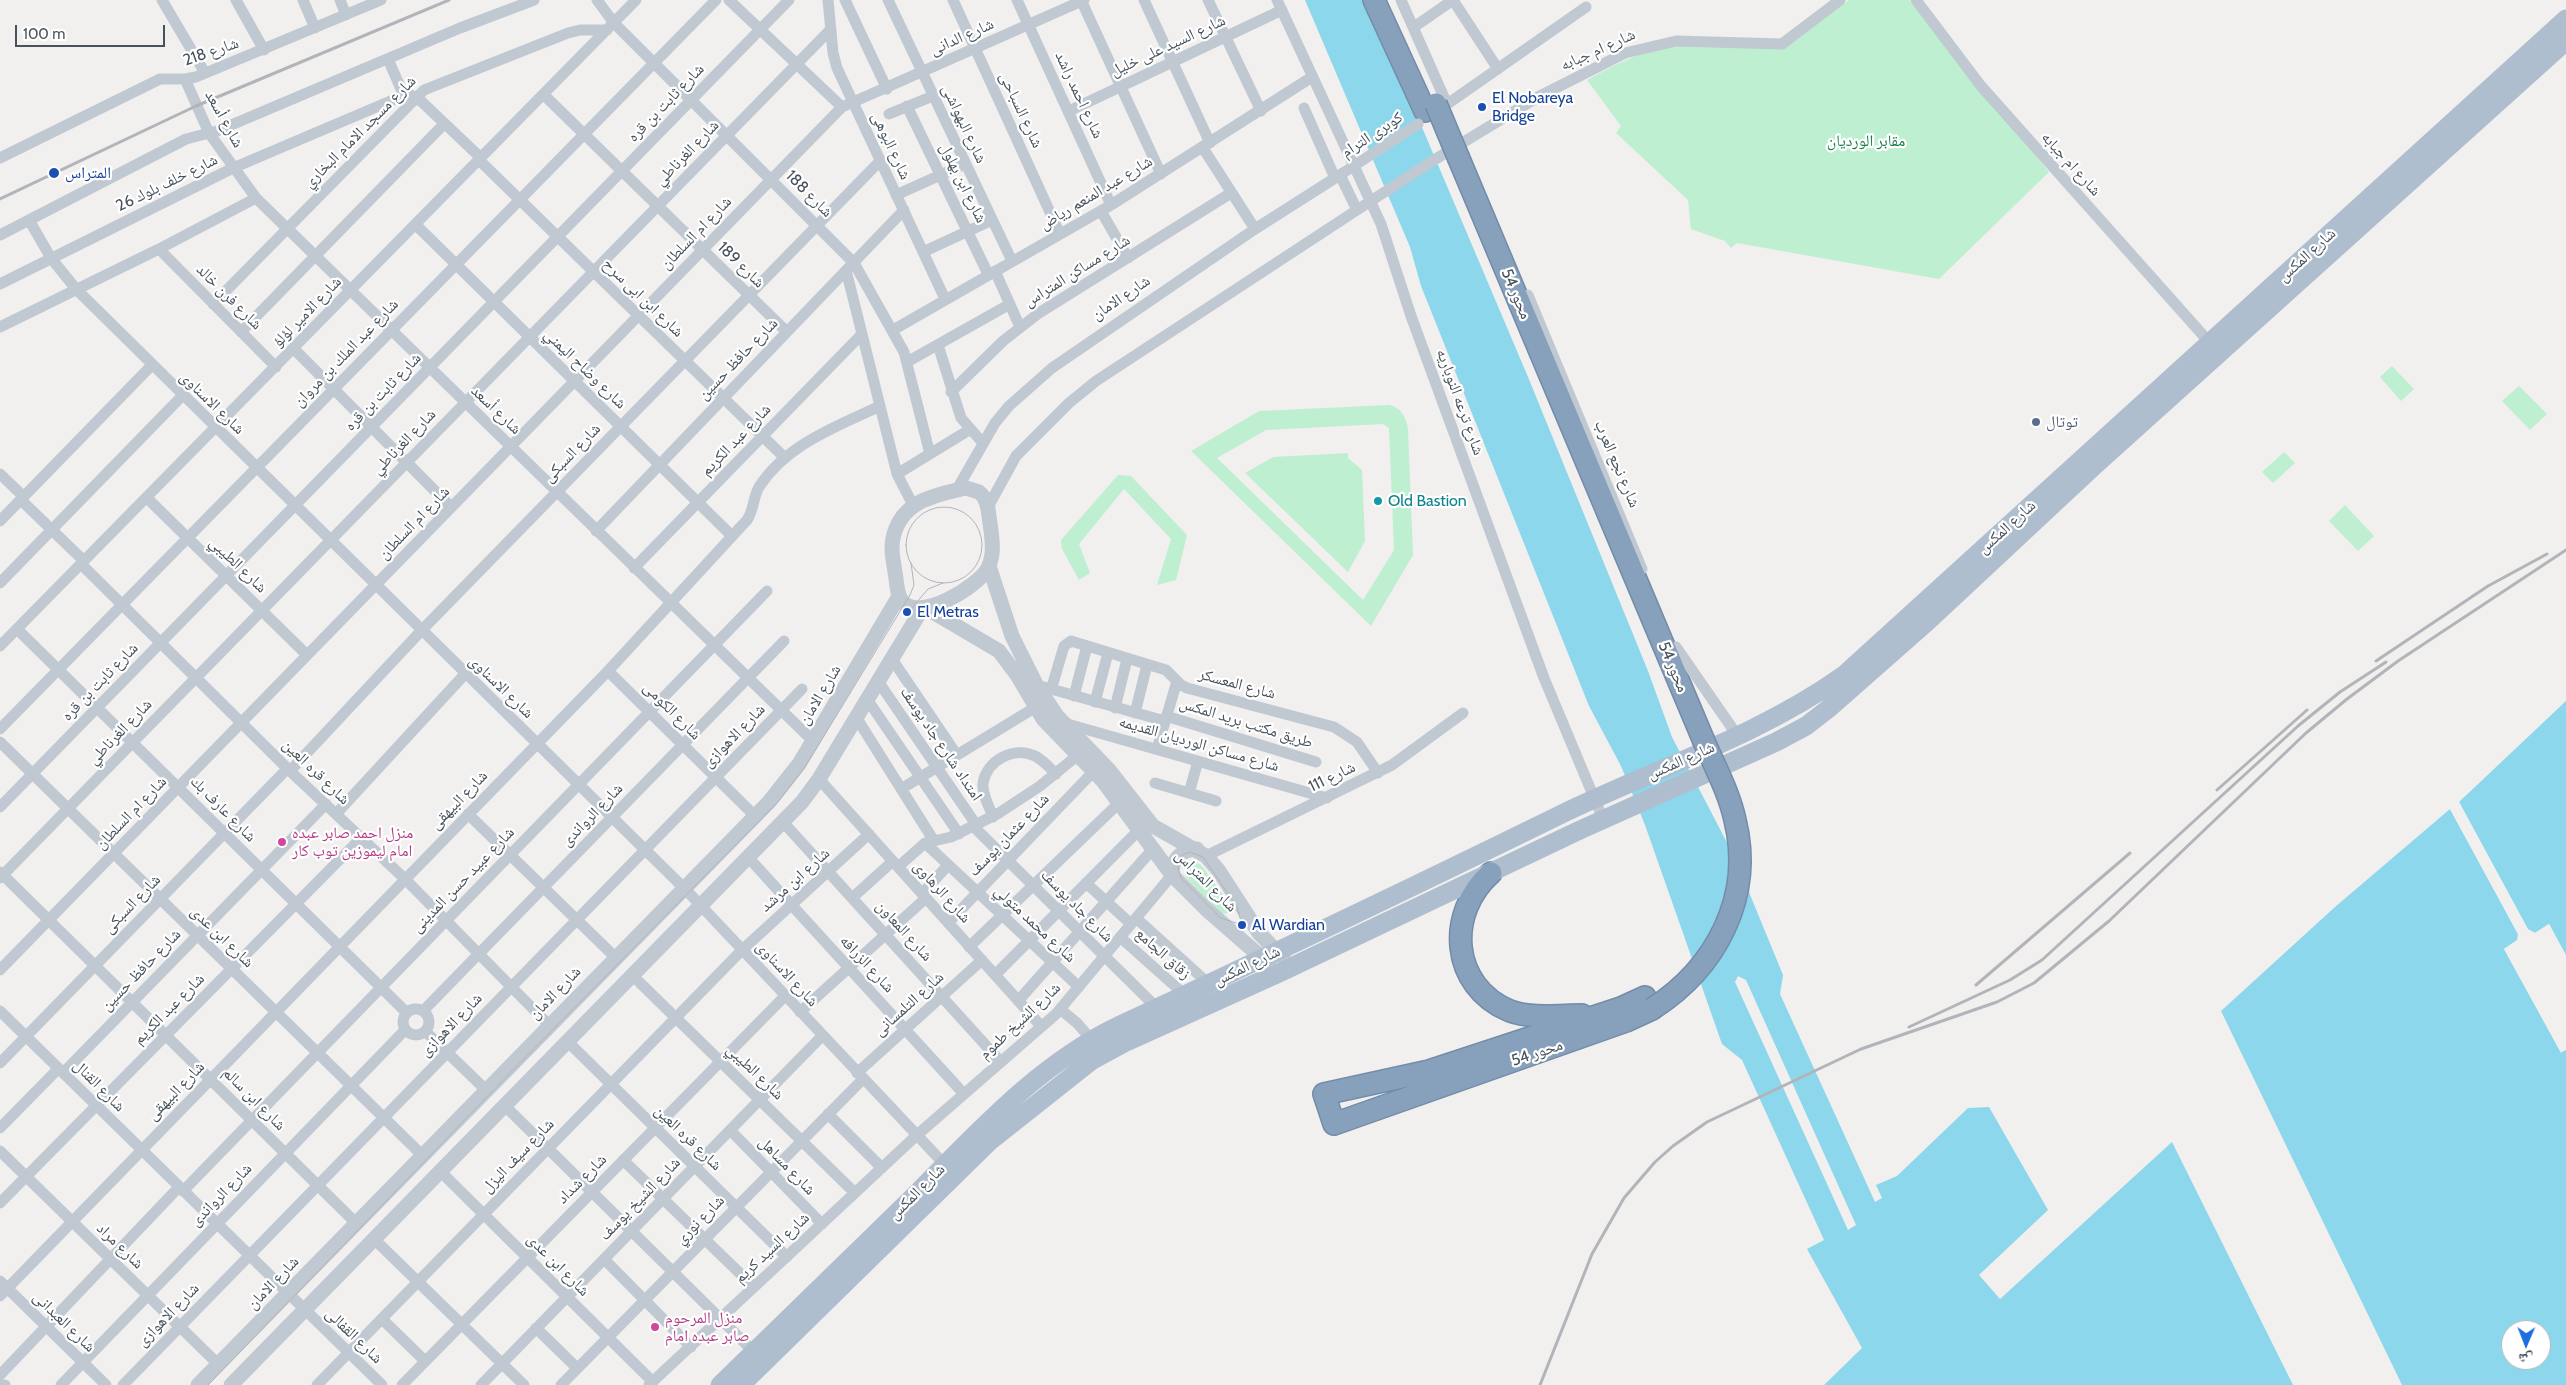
<!DOCTYPE html>
<meta charset="utf-8">
<style>
body{margin:0}
#map{position:relative;width:2566px;height:1385px;overflow:hidden;background:#f2efef;font-family:Cabin,"Noto Naskh Arabic",sans-serif}
canvas{display:block}
.north{position:absolute;left:2501px;top:1320px;width:50px;height:50px;box-sizing:border-box;background:#fff;border:1px solid #b5babe;border-radius:50%;rotate:181deg;font-size:14px;font-weight:700;line-height:20px;text-align:center;color:#47525c}
.north::after{content:'';display:block;margin:auto;width:18px;height:22px;background:#1b6fe0;clip-path:polygon(50% 0,100% 100%,50% 72%,0 100%)}
.scale{position:absolute;left:15px;top:25px;width:150px;height:22px;box-sizing:border-box;border:2px solid #47525c;border-top:0;padding-left:6px;font-size:15px;line-height:18px;white-space:nowrap;color:#47525c;-webkit-text-stroke:4px #fff;paint-order:stroke}
</style>
<div id="map">
<canvas width="2566" height="1385"></canvas>
<div class="north">ش</div>
<div class="scale">100 m</div>
</div>
<script>
const g = document.querySelector('canvas').getContext('2d');
g.lineJoin = 'round';
function fillPath(path, color) {
  g.fillStyle = color;
  g.fill(path, 'evenodd');
}
function strokePath(path, color, width, dash) {
  g.strokeStyle = color;
  g.lineWidth = width;
  g.lineCap = dash ? 'butt' : 'round';
  g.setLineDash(dash || []);
  g.stroke(path);
}
function label(font, color, halo, rows, align = 'center') {
  g.font = font + ' Cabin,"Noto Naskh Arabic",sans-serif';
  g.lineWidth = 4.5;
  g.setLineDash([]);
  g.textBaseline = 'middle';
  g.strokeStyle = halo;
  g.fillStyle = color;
  for (const [text, x, y, turn = 0] of rows) {
    g.save();
    g.translate(x, y);
    g.rotate((+turn || 0) * Math.PI / 180);
    g.textAlign = isNaN(turn) ? turn : align;
    if (halo) g.strokeText(text, 0, 0);
    g.fillText(text, 0, 0);
    g.restore();
  }
}
fillPath(new Path2D(`
 M1849 0H1909L2049 172 1939 279 1737 243 1731 248 1725 241 1691 229 1688 200 1616 133 1621 126 1587 80C1608 69 1628 57 1651 51 1693 40 1739 47 1782 49Z
 M2392 366 2414 389 2401 401 2380 377Z
 M2519 386 2547 414 2530 430 2502 401Z
 M1389 405C1401 407 1406 417 1408 429L1413 555 1371 626 1191 451 1259 411ZM1383 424 1389 428 1394 550 1363 600 1217 458 1266 430Z
 M2284 452 2295 463 2273 483 2262 472Z
 M1348 453V458L1362 470 1365 541 1348 572 1245 473 1273 457Z
 M1118 475 1131 476 1187 535 1176 580 1157 585 1171 539 1124 489 1079 544 1090 573 1079 580 1062 549 1061 540Z
 M2345 505 2374 536 2358 551 2329 521Z
 M1193 861 1201 865 1230 904 1231 908 1229 913 1220 914 1185 876V866Z`), '#beefd1');
fillPath(new Path2D(`
 M1305 0H1368L1528 377 1648 671 1672 737 1735 858 1783 975 1780 994 1875 1202 1882 1198 1876 1185 1897 1176 1968 1108 1989 1107 2048 1210 1979 1275 2000 1299 2172 1142 2293 1385H1824L1862 1348 1807 1249 1824 1240 1742 1060 1722 1044 1645 825 1621 766 1589 706 1421 286 1410 247ZM1738 976 1746 980 1856 1225 1848 1230 1735 982Z
 M2566 701V955L2549 924 2535 933 2528 930 2459 802Z
 M2450 809 2518 934V940L2504 949 2561 1052 2566 1050V1385H2402L2221 1011 2335 907ZM2511 1330H2541V1360H2511Z`), '#8cd7eb');
fillPath(new Path2D(`
 M2459 802 2528 929 2535 933 2549 924 2566 957 2548 928 2535 936 2526 931 2457 803Z
 M2452 808 2521 933 2520 942 2508 950 2562 1049 2566 1048 2561 1053 2504 949 2517 940 2518 934 2450 809Z`), '#f2efef');
const motorway = new Path2D(`
 M1374 0 1425 111
 M1459 159 1703 739
 M1491 873C1446 913 1450 986 1510 1011 1532 1019 1560 1015 1582 1015
 M1645 997 1621 1008 1429 1071 1324 1094 1334 1124 1626 1021 1652 1009`);
strokePath(motorway, '#738ca9', 24);
strokePath(new Path2D(`
 M162 0 205 73
 M236 0 264 50
 M303 0 315 28
 M340 0 346 15
 M597 0 614 23 854 263 904 352 930 454
 M729 0 842 107
 M828 0 833 53 837 68 945 299
 M845 0 887 89
 M888 0 1012 261
 M953 0 1060 234
 M1017 0 1111 205
 M1081 0 1161 174
 M1144 0 1210 143
 M1208 0 1261 111
 M1277 0 1381 224 1411 316 1544 678 1603 819
 M1401 0 1447 104
 M1453 0 1498 69
 M1916 0 1981 86 2210 343
 M1414 27 1453 0
 M388 59 401 89 422 102 481 158
 M185 79 209 133 256 198 813 741
 M544 95 787 332
 M907 106 988 274
 M1304 108 1335 178
 M1069 111 1282 10
 M1436 112 1586 7
 M889 114 933 96
 M1203 148 1255 229
 M0 158 160 79H185L196 77 381 0
 M479 160 785 458
 M1434 160 1538 97 1625 53 1676 41 1782 44 1840 0
 M1340 175 1357 210
 M896 195 965 164
 M1101 211 1128 258
 M29 220 51 258 76 289 688 892 948 1168
 M416 225 732 536
 M0 235 186 139 217 131 460 28 534 0
 M159 249 276 367
 M923 252 992 220
 M846 270 897 474 913 505
 M995 271 1020 327
 M0 284 233 168 407 94
 M1528 295 1642 569
 M213 304 424 90 568 33 580 30H607
 M0 327 159 249 256 198
 M893 330 1111 205 1312 77
 M241 332 444 124
 M938 345 961 418 982 442
 M294 349 451 507
 M907 362 1010 304
 M951 392 1003 341 1039 313 1231 193
 M0 474 24 497
 M897 474 969 430
 M956 491 995 423 1009 406 1052 368 1255 229 1343 173
 M147 498 307 655
 M21 500 84 561
 M988 507 1016 456 1069 403 1096 381 1360 208
 M0 521 151 366
 M596 531 904 210
 M81 564 290 771 405 879 549 1025
 M634 568 862 334
 M0 583 182 396
 M17 629 407 1013
 M0 646 636 0
 M1676 647 1737 735
 M892 659 957 755
 M608 671 755 816
 M878 681 977 826
 M1044 687 1165 721
 M1051 690 1064 646 1071 641 1166 670 1181 685 1187 688 1334 727 1357 742 1378 773
 M1074 696 1087 646
 M867 699 959 834
 M1095 702 1108 653
 M1115 708 1127 659
 M1135 713 1147 665
 M1166 716 1316 762
 M856 717 934 841
 M1064 723 1327 798
 M0 729 716 0
 M0 742 422 1155
 M1157 749 1177 681
 M290 771 421 631 880 161
 M819 779 1041 1026
 M1155 783 1216 801
 M901 789 1036 707
 M1189 793 1198 761
 M0 807 789 0
 M336 814 465 674
 M468 814 615 957
 M993 817C989 806 982 794 983 783 987 760 1014 746 1035 756 1043 760 1049 767 1056 774
 M783 822 1001 1062
 M974 827 1157 1008
 M925 843 1079 987
 M747 856 964 1094
 M1206 856 1392 765 1463 713
 M898 867 925 843 951 837 999 813 1040 786 1078 755
 M0 872 356 1223
 M0 878 831 29
 M1086 883 1131 924
 M922 894 948 865
 M852 898 893 861
 M1136 918 1209 984
 M948 923 1094 771
 M1120 937 1185 995
 M969 947 1119 803
 M0 970 842 107 1084 0
 M632 975 855 1193
 M995 975 1138 831
 M1018 1001 1152 850
 M1060 1009 1077 1023 1096 1045
 M403 1022a13 13 0 1 1 26 0a13 13 0 1 1-26 0Z
 M0 1011 382 1385
 M423 1011 784 641
 M800 1012 926 898
 M425 1031 486 1090
 M567 1041 787 1257
 M0 1063 288 768
 M63 1073 326 804
 M857 1073 982 960
 M505 1106 754 1352
 M828 1114 882 1168
 M0 1128 58 1069
 M730 1130 822 1224
 M0 1151 218 1364
 M623 1160 754 1287
 M440 1171 653 1382
 M183 1191 767 591
 M0 1203 361 838
 M374 1239 524 1385
 M604 1259 691 1347
 M0 1281 106 1385
 M0 1296 608 671 747 520C754 510 753 497 759 487 787 444 836 427 880 406
 M382 1319 425 1361
 M536 1328 577 1368
 M0 1375 179 1187
 M1 1385H5
 M61 1385 405 1030
 M123 1385 802 689
 M317 1385 742 950 869 834
 M402 1385 785 996
 M481 1385 822 1036
 M561 1385 863 1079
 M649 1385 917 1135 1056 1014 1172 875`), '#c0c9d1', 11);
strokePath(new Path2D(`
 M966 488 979 492C989 500 988 512 990 523 992 539 995 553 988 568 978 587 918 623 902 601 896 593 897 581 895 572 893 559 890 547 894 534 904 500 936 495 966 488Z
 M989 566 1012 636 1037 686 1057 716 1110 771 1153 826 1206 856 1219 871 1259 933 1284 959
 M926 608 999 651 1017 675 1043 719 1103 781 1172 875 1206 909 1269 964
 M1172 875C1171 860 1182 849 1197 849
 M198 1385 769 802 799 764 899 596
 M231 1385 802 802 819 779 922 609`), '#c0c9d1', 15);
strokePath(new Path2D(`
 M720 1385C784 1322 849 1260 913 1197 975 1135 1037 1065 1118 1026 1269 956 1419 884 1568 811 1660 767 1760 735 1844 675L2566 19
 M741 1385 990 1141 1091 1061 1126 1042 1281 972 1580 830 1776 742 1806 726 1828 709 1929 620 2094 466 2566 41`), '#afbece', 19);
strokePath(motorway, '#87a1bd', 21);
strokePath(new Path2D(`
 M906 545a38 38 0 1 1 76 0a38 38 0 1 1-76 0Z
 M906 615 928 589 943 583
 M1190 852 1203 857 1237 907 1242 925 1221 918 1181 878 1177 864 1181 856Z
 M208 1385 512 1071 778 802 805 767 910 595 914 585 911 563`), '#b1b4b9', 1);
strokePath(new Path2D(`
 M0 199 196 106 449 0
 M2376 661 2488 586 2547 554
 M2217 790 2307 710
 M1976 985 2130 853
 M1909 1027 2010 980 2042 960 2298 726 2340 692 2386 662
 M1540 1385 1592 1254 1624 1198 1655 1162 1673 1146 1707 1122 1861 1049 1997 1002 2034 983 2109 921 2306 733 2347 699 2398 661 2566 550`), '#b1b4b9', 3);
const motorwayBridge = new Path2D(`
 M1436 104 1459 159
 M1652 1009C1716 968 1754 897 1735 820 1729 792 1714 765 1703 739`);
strokePath(motorwayBridge, '#738ca9', 24, []);
strokePath(new Path2D(`
 M1343 173 1418 124
 M1360 208 1434 160`), '#c0c9d1', 11);
strokePath(motorwayBridge, '#87a1bd', 21);
for (const [x, y, r, color] of [
 [1482,107,5,"#1a4fb4"],
 [54,173,6,"#1a4fb4"],
 [2036,422,5,"#5c6f8a"],
 [1378,501,5,"#0f9aa8"],
 [907,612,5,"#1a4fb4"],
 [282,842,5,"#d1479c"],
 [1242,925,5,"#1a4fb4"],
 [655,1327,5,"#d1479c"]
]) {
  const dot = new Path2D();
  dot.arc(x, y, r, 0, 2 * Math.PI);
  g.fillStyle = color;
  g.fill(dot);
  strokePath(dot, '#fff', 2);
}
label('16px', '#47525c', '#fff', [
 ["شارع الدانى",962,37,-24],
 ["شارع السيد على خليل",1168,46,-25],
 ["شارع ام جبابه",1598,50,-24],
 ["شارع 218",211,52,-19],
 ["شارع احمد راشد",1079,95,65],
 ["شارع ثابت بن قره",666,103,-46],
 ["شارع السباحى",1021,110,65],
 ["شارع أسعد",224,119,61],
 ["شارع البهواشى",964,124,65],
 ["شارع مسجد الامام البخاري",360,132,-45],
 ["كوبرى الترام",1372,135,-33],
 ["شارع البوهى",891,146,65],
 ["شارع الغرناطي",687,153,-46],
 ["شارع ام جبابه",2071,164,48],
 ["شارع خلف بلوك 26",167,183,-26],
 ["شارع ابن بهلول",963,183,64],
 ["شارع عبد المنعم رياض",1096,193,-31],
 ["شارع 188",809,194,45],
 ["شارع ام السلطان",696,233,-46],
 ["شارع المكس",2307,255,-42],
 ["شارع 189",741,265,44],
 ["شارع مساكن المتراس",1077,271,-32],
 ["محور 54",1516,294,67],
 ["شارع فرن خالد",229,297,45],
 ["شارع ابن ابى سرح",643,298,44],
 ["شارع الامان",1121,298,-34],
 ["شارع الامير لؤلؤ",307,312,-46],
 ["شارع عبد الملك بن مروان",346,353,-46],
 ["شارع حافظ حسين",738,359,-46],
 ["شارع وضاح اليمني",585,369,44],
 ["شارع ثابت بن قره",383,392,-46],
 ["شارع ترعه النوباريه",1460,402,70],
 ["شارع الاسناوى",212,403,44],
 ["شارع أسعد",496,410,44],
 ["شارع عبد الكريم",736,440,-46],
 ["شارع الغرناطي",404,442,-46],
 ["شارع السبكى",572,453,-46],
 ["شارع نجع العرب",1617,464,67],
 ["شارع ام السلطان",414,523,-46],
 ["شارع المكس",2007,527,-42],
 ["شارع الطيبي",238,565,44],
 ["محور 54",1673,667,67],
 ["شارع ثابت بن قره",100,682,-46],
 ["شارع المعسكر",1237,684,15],
 ["شارع الاسناوى",501,687,44],
 ["شارع الامان",820,695,-59],
 ["شارع الكومى",672,711,45],
 ["طريق مكتب بريد المكس",1246,723,17],
 ["شارع الغرناطي",120,732,-46],
 ["شارع الاهوازى",734,736,-46],
 ["امتداد شارع جاد يوسف",941,744,56],
 ["شارع مساكن الورديان القديمه",1199,744,16],
 ["شارع المكس",1681,761,-24],
 ["شارع قره العين",316,772,44],
 ["شارع 111",1332,777,-26],
 ["شارع البيهقى",459,800,-46],
 ["شارع عارف بك",223,809,45],
 ["شارع ام السلطان",131,813,-46],
 ["شارع الرواندى",592,815,-46],
 ["شارع عثمان يوسف",1009,835,-46],
 ["شارع عبيد حسن المدينى",463,880,-46],
 ["شارع ابن مرشد",795,880,-42],
 ["شارع المتراس",1206,881,45],
 ["شارع الرهاوى",942,892,48],
 ["شارع السبكى",132,904,-46],
 ["شارع جاد يوسف",1077,906,45],
 ["شارع محمد متولي",1035,924,43],
 ["شارع المعاون",904,931,48],
 ["شارع ابن عدى",222,937,44],
 ["زقاق الجامع",1163,954,42],
 ["شارع الزرافه",867,964,47],
 ["شارع المكس",1247,966,-26],
 ["شارع حافظ حسين",141,970,-46],
 ["شارع الاسناوى",787,974,47],
 ["شارع الامان",555,993,-46],
 ["شارع التلمسانى",909,1004,-42],
 ["شارع عبد الكريم",169,1009,-45],
 ["شارع الشيخ طموم",1020,1021,-43],
 ["شارع الاهوازى",451,1025,-46],
 ["محور 54",1537,1053,-19],
 ["شارع الطيبي",755,1072,44],
 ["شارع القنال",99,1086,45],
 ["شارع البيهقى",176,1091,-46],
 ["شارع ابن سالم",254,1099,45],
 ["شارع قره العين",688,1138,44],
 ["شارع سيف اليزل",518,1156,-46],
 ["شارع مساهل",787,1166,46],
 ["شارع شداد",582,1179,-45],
 ["شارع المكس",917,1192,-45],
 ["شارع الرواندى",221,1195,-46],
 ["شارع الشيخ يوسف",640,1199,-46],
 ["شارع نوري",700,1220,-45],
 ["شارع مراد",120,1246,44],
 ["شارع السيد كريم",772,1248,-43],
 ["شارع ابن عدى",558,1265,45],
 ["شارع الامان",273,1283,-46],
 ["شارع الاهوازى",168,1315,-46],
 ["شارع العبدانى",64,1322,44],
 ["شارع القفالى",354,1336,44]
]);
label('16px', '#164399', '#fff', [
 ["El Nobareya",1492,98],
 ["Bridge",1492,116],
 ["المتراس",65,173],
 ["El Metras",917,612],
 ["Al Wardian",1252,925]
], 'left');
label('16px', '#187e4c', '#fff', [
 ["مقابر الورديان",1866,141]
]);
label('16px', '#4e5e75', '#fff', [
 ["توتال",2046,422]
], 'left');
label('16px', '#0d838f', '#fff', [
 ["Old Bastion",1388,501]
], 'left');
label('16px', '#b23c85', '#fff', [
 ["منزل احمد صابر عبده",292,833],
 ["امام ليموزين توب كار",292,851],
 ["منزل المرحوم",665,1318],
 ["صابر عبده امام",665,1336]
], 'left');
</script>
